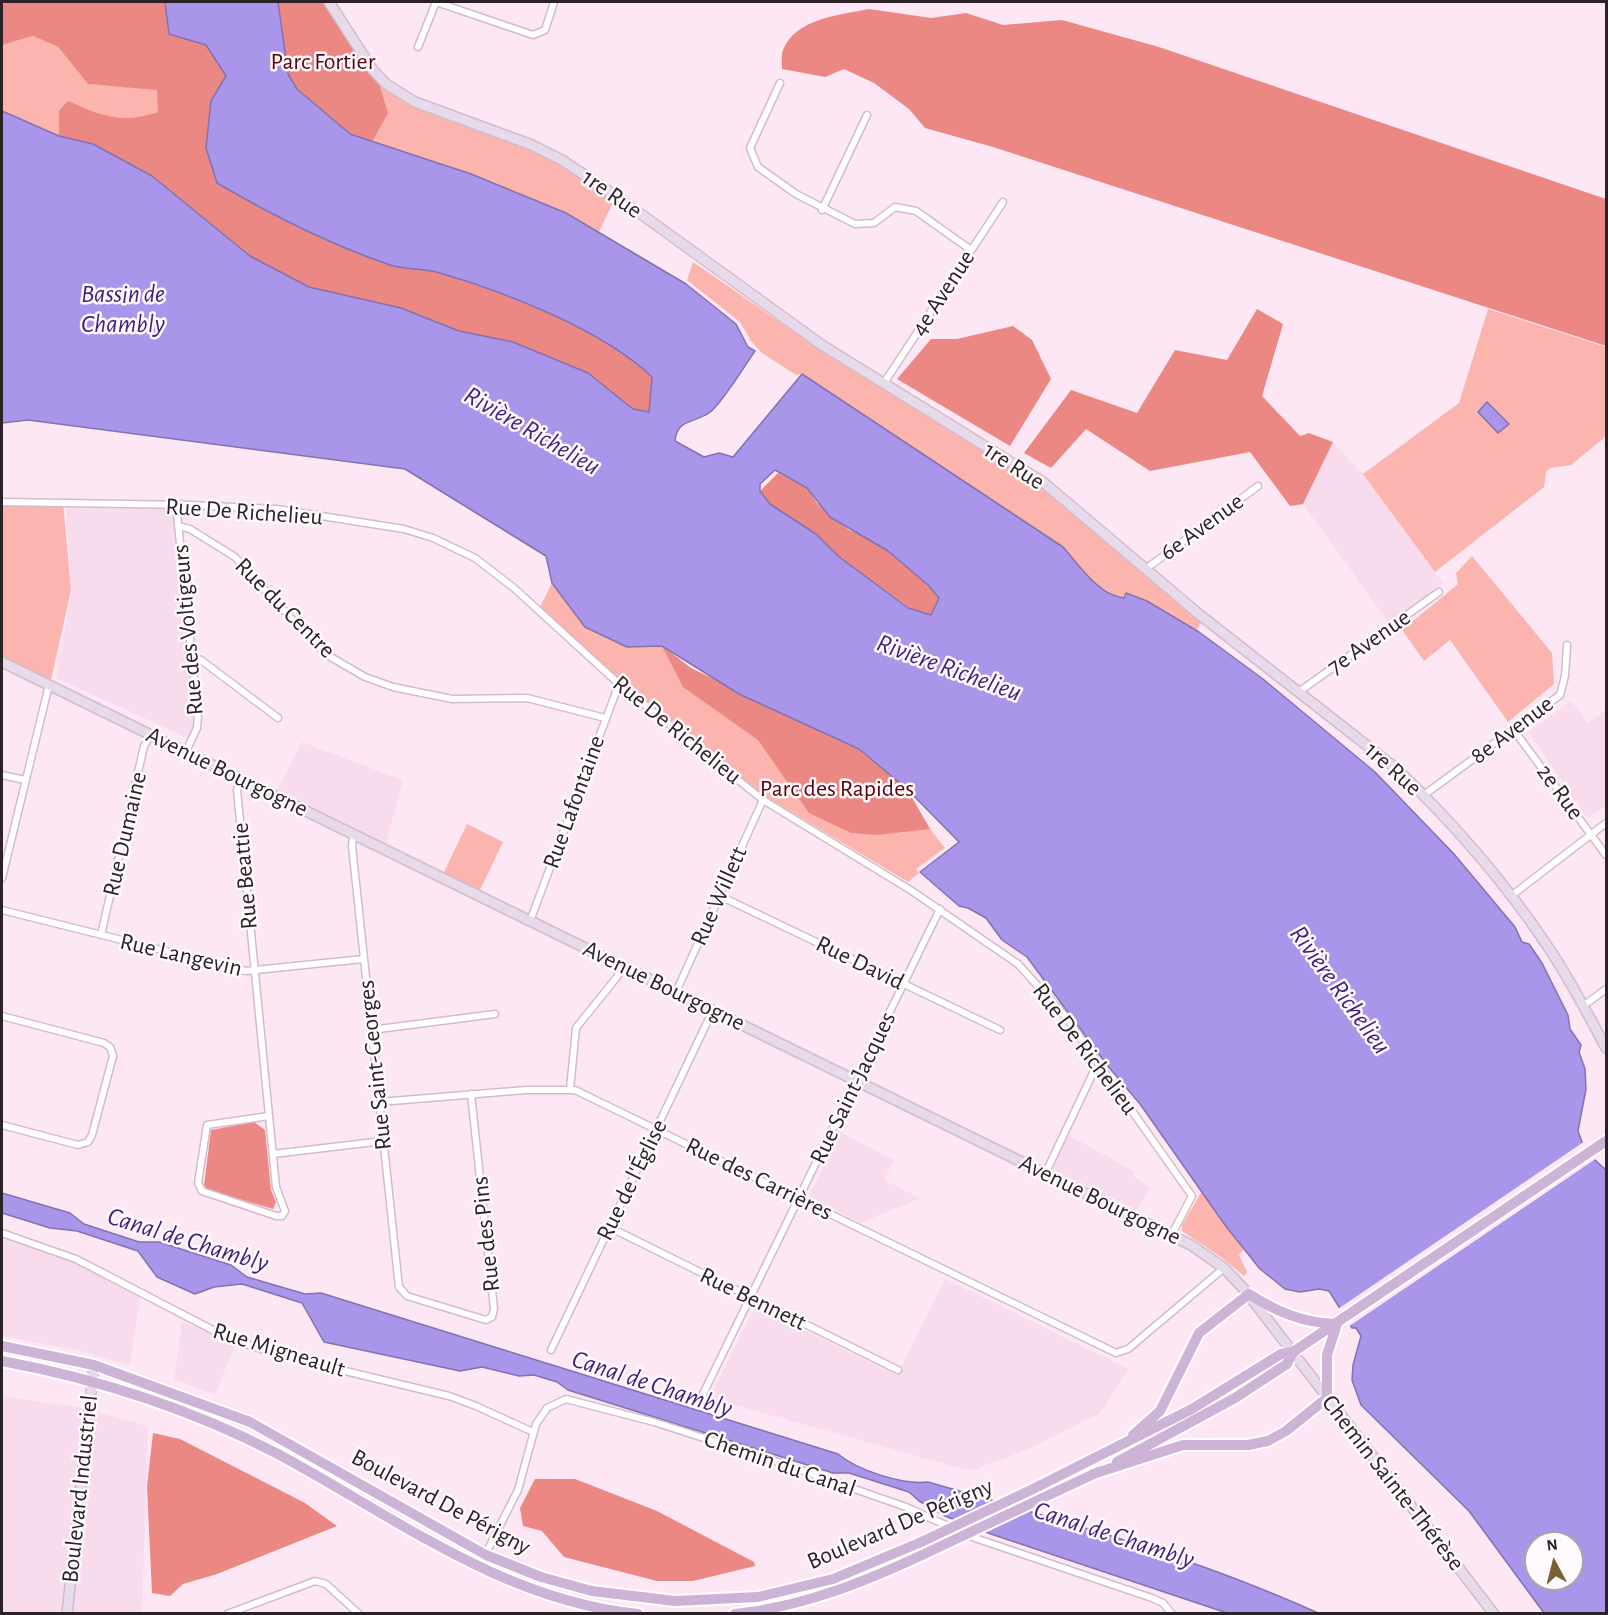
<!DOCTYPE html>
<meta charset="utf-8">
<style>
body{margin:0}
#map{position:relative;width:1608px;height:1615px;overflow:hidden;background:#fee7f5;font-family:"Alegreya Sans",sans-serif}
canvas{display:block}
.frame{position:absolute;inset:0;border:3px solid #2b2228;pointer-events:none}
.north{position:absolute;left:1524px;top:1531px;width:60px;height:60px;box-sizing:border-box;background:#fffafd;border:2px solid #aaa4a8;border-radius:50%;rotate:353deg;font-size:16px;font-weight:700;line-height:24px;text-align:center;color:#2b2228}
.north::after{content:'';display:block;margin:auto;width:21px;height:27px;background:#746331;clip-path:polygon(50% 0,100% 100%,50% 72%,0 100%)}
</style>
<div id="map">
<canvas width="1608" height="1615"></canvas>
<div class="frame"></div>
<div class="north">N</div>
</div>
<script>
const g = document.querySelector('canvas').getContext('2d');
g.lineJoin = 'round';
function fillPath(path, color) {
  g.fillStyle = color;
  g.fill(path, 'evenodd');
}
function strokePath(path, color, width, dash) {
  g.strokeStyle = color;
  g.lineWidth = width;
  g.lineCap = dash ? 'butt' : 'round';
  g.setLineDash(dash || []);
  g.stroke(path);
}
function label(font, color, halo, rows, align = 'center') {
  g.font = font + ' "Alegreya Sans",sans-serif';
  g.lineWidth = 5;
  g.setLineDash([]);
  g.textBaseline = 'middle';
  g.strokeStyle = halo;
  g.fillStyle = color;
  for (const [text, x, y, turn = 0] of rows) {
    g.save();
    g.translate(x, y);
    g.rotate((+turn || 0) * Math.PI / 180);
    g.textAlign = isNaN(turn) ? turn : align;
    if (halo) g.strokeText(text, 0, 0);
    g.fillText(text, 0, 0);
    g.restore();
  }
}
fillPath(new Path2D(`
 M1333 442 1363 474 1443 583 1438 589 1389 623 1303 504Z
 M66 508 177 509 197 721 188 738 56 678 72 592Z
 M1571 701 1588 723 1606 710V805L1588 819 1528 732Z
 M302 742 403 780 386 844 277 790Z
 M840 1132 894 1160 884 1180 920 1198 861 1223 809 1197Z
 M1068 1135 1135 1172 1134 1177 1150 1188 1137 1210 1056 1171 1054 1165Z
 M2 1236 75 1262 140 1298 130 1365 76 1350 2 1336Z
 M945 1279 1129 1369 1100 1413 1029 1449 970 1471 709 1398 755 1307 897 1375Z
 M182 1321 235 1345 215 1395 174 1379Z
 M2 1396 83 1408 148 1426 142 1613H2Z`), '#f9dbee');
fillPath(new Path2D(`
 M278 2 415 102 532 145 616 196 599 232 566 213 350 135 297 89Z
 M33 36 58 47 88 84 158 89V112C121 124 103 116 68 101L59 110V136L2 111V45Z
 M693 262 816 347 884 383 1043 482 1201 621 1197 630 1147 601 1118 597 1093 582 1063 547 802 374 796 375 762 353 751 341 740 322 687 280Z
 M1488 309 1606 347V433L1604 438 1571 465 1550 468 1546 472 1544 487 1435 572 1363 474 1459 403Z
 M2 502 63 503 71 590 51 680 2 656Z
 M1472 556 1552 653 1554 684 1508 722 1450 640 1424 661 1402 630 1458 584 1456 573Z
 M552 583 586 627 627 647 662 646 691 668 907 789 930 829 945 848 916 869 919 873 908 882 758 792 616 677 540 607Z
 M467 824 503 842 480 890 444 872Z
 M1202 1191 1244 1249 1239 1255 1247 1272 1244 1276 1221 1257 1182 1231V1225Z`), '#fcb4af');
fillPath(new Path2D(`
 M2 2H165L169 34 206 45 226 77 211 101 217 183C272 216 330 245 391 265 406 270 424 268 440 273 505 292 603 330 652 377L649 412 633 409 588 373 513 342 459 331 401 308 309 287 250 256 152 176 93 144 59 136V110L68 101C103 116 121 124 158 112L157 90 88 84 58 47 33 36 2 45Z
 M278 2H327L376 74 388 113 372 142 350 134 297 89 287 74Z
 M869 9 931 18 966 13 1003 25 1062 20 1159 47 1606 199V346L993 147 925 128 909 109 874 83 844 69 825 77 782 69C782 63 781 55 783 50 796 18 840 15 869 9Z
 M1257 309 1283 324 1262 396 1300 436 1309 433 1333 442 1303 504 1290 506 1250 452 1150 471 1086 429 1051 468 1024 453 1071 390 1137 413 1175 350 1227 360Z
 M1013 326 1032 340 1051 379 1010 446 897 379 931 339H957Z
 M778 473 807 488 817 503 849 530 864 535 888 551 928 585 939 598 931 615 909 608 838 556 816 534 770 504 760 491Z
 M662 646 691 668 859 749 907 789 930 829 877 835 851 833 809 813 758 740 683 687Z
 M254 1122 265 1130 271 1190 276 1202 273 1209 208 1190 204 1185 211 1130Z
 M153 1433 180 1439 305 1503 337 1526 217 1574 183 1584 170 1596 152 1593 147 1487Z
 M535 1479H575L657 1511 754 1562 755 1566 693 1581H657L564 1557 542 1531 523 1526 520 1508Z`), '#eb8883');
const water = new Path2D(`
 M165 2H278L288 74 297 89 350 134 471 174 566 213 686 284 736 324 748 347 755 351C745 365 721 405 709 413 694 423 677 419 675 441L704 457 719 453 733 457 802 374 1063 547C1079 565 1098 595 1124 598L1126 593 1147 601 1199 632 1263 679 1375 772 1454 854 1515 927 1522 942 1529 944 1542 963 1568 1015 1570 1029 1581 1045 1579 1052 1585 1069 1586 1089 1578 1131 1582 1142 1595 1160 1606 1170V1613H1544L1469 1511 1361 1405 1352 1380 1353 1365 1361 1336 1356 1328H1352L1329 1291 1319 1289 1300 1292 1285 1289 1260 1269 1225 1225 1140 1104 1107 1065 1027 957 1002 940 986 918 968 908 959 906 920 872 959 842 907 789 859 749 739 694 662 646 627 647 585 627 552 583 546 556 405 469 28 420 2 423V111L59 136 93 144 152 176 250 256 309 287 401 308 459 331 513 342 588 373 633 409 649 412 652 377C603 330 505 292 440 273 424 268 406 270 390 265 329 244 273 216 217 183L206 148 211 101 226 76 206 45 169 34ZM775 470 807 488 830 517 888 551 928 585 939 598 931 615 908 608 838 556 816 534 770 504 760 491V484ZM1536 1543H1572V1579H1536Z
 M1487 402 1509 424 1498 433 1478 412Z
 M2 1193 70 1213 84 1224 139 1242H159L231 1265 247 1277 305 1294 321 1293 838 1454C857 1470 902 1485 928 1482 1060 1520 1192 1556 1318 1613H1227L991 1534 945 1516 919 1501 909 1492 849 1473H833L568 1390 557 1382 534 1375 519 1376 482 1367 460 1371 324 1342 302 1303 242 1284 214 1287 195 1294 157 1277 138 1251 77 1231 50 1228 2 1213Z`);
fillPath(water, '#a995ea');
strokePath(water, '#8372b0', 1.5);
fillPath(new Path2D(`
 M1585 1141 1597 1158 1348 1327 1334 1306 1338 1309Z`), '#fee7f5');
const street = new Path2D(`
 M436 2 533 35 545 30 554 2
 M418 47 436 2
 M780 83 750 148 758 167 796 194 855 224 874 223 895 207 916 211 971 250
 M822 210 867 115
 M884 383 1003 202
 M2 502 189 505 277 509 404 529 433 538 475 558 514 588 619 684 763 800 912 891 1018 964 1065 1016 1192 1196 1172 1234
 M176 505 198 716 197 728 186 751
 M178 526 190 529 235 557 311 640 329 656 365 677 393 687 452 699 527 698 605 718
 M1147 568 1258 486
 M191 656 201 660 278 718
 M1300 691 1439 592
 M1513 729 1606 855
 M2 775 25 780
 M240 779 237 790 276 1187 285 1211 282 1216H276L202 1191 198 1183 207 1125 269 1116
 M1424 795 1560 695 1565 676 1567 645
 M353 834 352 846 399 1287 407 1296 486 1320 492 1317 494 1309 471 1094
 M2 878 49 685
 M720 896 1000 1030
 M1511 896 1606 823
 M2 910 246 971 363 959
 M530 921 619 684
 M101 935 144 746 151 735
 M676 992 763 800
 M1583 1006 1606 989
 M2 1016 104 1043 110 1047 113 1056 92 1135 88 1142 78 1145 2 1125
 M371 1030 495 1014
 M570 1089 576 1028 617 977 623 966
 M379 1102 526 1090H575L1116 1353 1128 1349 1224 1268
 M273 1154 383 1141
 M1046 1172 1093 1073 1100 1067
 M609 1227 898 1370
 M2 1233 76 1259 232 1340 291 1358 449 1396 476 1406 533 1432
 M551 1350 713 1010
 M702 1396 940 909
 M479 1567 518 1490 536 1424 547 1408 566 1399 654 1422 772 1460 906 1507 972 1537 1152 1598 1163 1603 1172 1614
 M227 1614 315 1581 326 1584 359 1614`);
const secondary = new Path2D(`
 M329 2 373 70 386 84 415 102 532 145 562 160 616 196 822 345 1043 482 1200 615 1397 769C1452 822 1504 881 1546 944 1569 977 1587 1013 1606 1048
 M2 662 1191 1245 1224 1268 1244 1289 1494 1614
 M67 1614 94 1365`);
const primary = new Path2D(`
 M2 1346 94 1365 250 1422 486 1555 541 1577 592 1591 675 1601 758 1597 833 1579 919 1543
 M2 1361C98 1379 189 1408 276 1453 394 1516 501 1600 638 1614
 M1133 1435 1160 1411 1199 1333 1249 1294C1277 1312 1303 1323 1337 1324
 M1117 1462 1235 1398 1287 1364 1293 1352
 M1093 1474 1183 1445H1248L1268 1441 1286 1431 1327 1398V1355L1337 1324
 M1033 1489 1192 1409 1281 1354 1293 1352 1606 1141
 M1051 1494 1098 1472
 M735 1614C808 1606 872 1579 937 1548`);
strokePath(street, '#d2bcca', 9);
strokePath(secondary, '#d2bcca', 12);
strokePath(primary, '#fff', 14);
strokePath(street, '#fff', 6);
strokePath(secondary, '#e6daeb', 9);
strokePath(primary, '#cdb4d7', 10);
const primaryBridge = new Path2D(`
 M919 1543 1033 1489
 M937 1548 1051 1494`);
strokePath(primaryBridge, '#fff', 14, []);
strokePath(primaryBridge, '#cdb4d7', 10);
label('24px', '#5c000b', '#fffafd', [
 ["Parc Fortier",323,62],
 ["Parc des Rapides",837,789]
]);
label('24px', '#2b2228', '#fffafd', [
 ["1re Rue",612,194,35],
 ["4e Avenue",943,293,-57],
 ["1re Rue",1014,466,33],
 ["Rue De Richelieu",244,512,4],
 ["6e Avenue",1202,527,-36],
 ["Rue du Centre",285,608,45],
 ["Rue des Voltigeurs",188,630,-95],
 ["7e Avenue",1369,642,-35],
 ["Rue De Richelieu",677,730,39],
 ["8e Avenue",1512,730,-37],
 ["1re Rue",1393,769,42],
 ["Avenue Bourgogne",227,772,26],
 ["2e Rue",1560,792,54],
 ["Rue Lafontaine",574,802,-70],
 ["Rue Dumaine",125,834,-77],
 ["Rue Beattie",245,876,-95],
 ["Rue Willett",719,896,-66],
 ["Rue Langevin",181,955,13],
 ["Rue David",860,963,26],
 ["Avenue Bourgogne",664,986,26],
 ["Rue De Richelieu",1085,1049,53],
 ["Rue Saint-Georges",375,1065,-96],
 ["Rue Saint-Jacques",853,1088,-64],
 ["Rue des Carrières",759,1179,26],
 ["Rue de l'Église",632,1180,-64],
 ["Avenue Bourgogne",1100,1200,26],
 ["Rue des Pins",486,1234,-96],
 ["Rue Bennett",753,1299,26],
 ["Rue Migneault",279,1350,17],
 ["Chemin du Canal",780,1464,19],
 ["Chemin Sainte-Thérèse",1393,1483,52],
 ["Boulevard Industriel",80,1489,-84],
 ["Boulevard De Périgny",441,1502,28],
 ["Boulevard De Périgny",900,1524,-23]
]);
label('italic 26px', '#421d7e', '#fffafd', [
 ["Bassin de",123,294],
 ["Chambly",123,324],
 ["Rivière Richelieu",532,431,30],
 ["Rivière Richelieu",949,668,20],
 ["Rivière Richelieu",1340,990,54],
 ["Canal de Chambly",188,1240,17],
 ["Canal de Chambly",652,1384,18],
 ["Canal de Chambly",1114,1535,18]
]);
</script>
